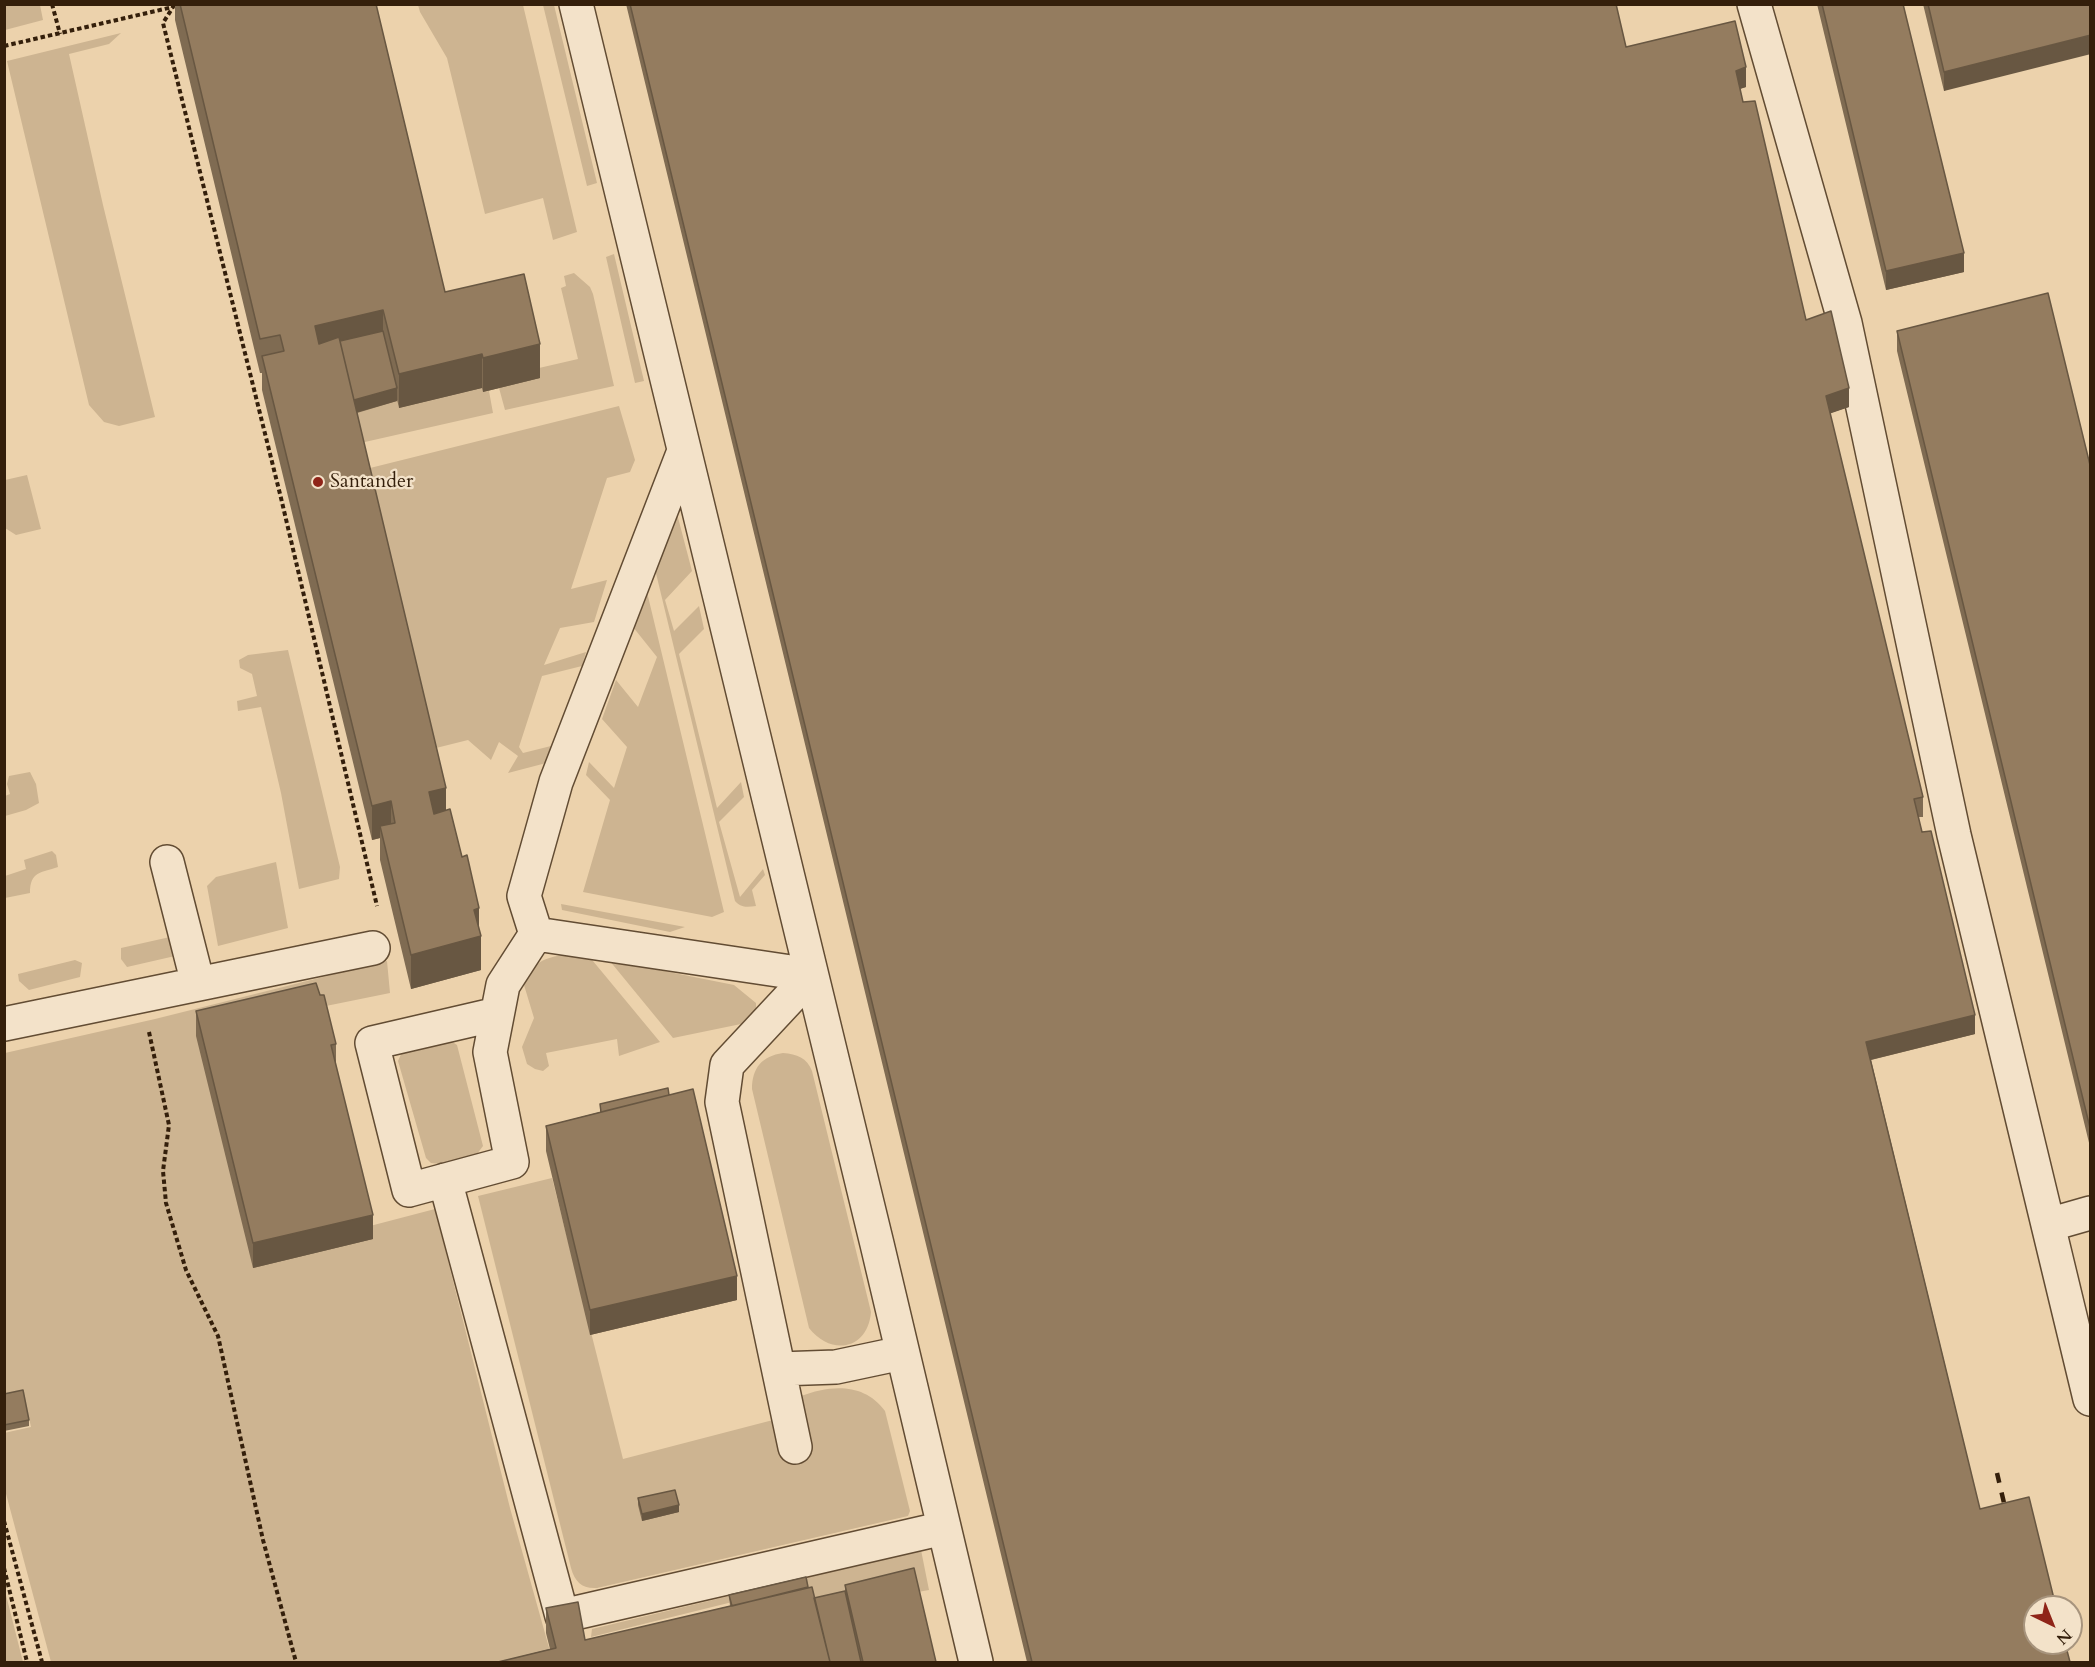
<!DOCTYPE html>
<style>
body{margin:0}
#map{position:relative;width:2095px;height:1667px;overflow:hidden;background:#ecd2ac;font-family:Cardo,serif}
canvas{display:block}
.frame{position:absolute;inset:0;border:6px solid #341f0b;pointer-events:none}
.north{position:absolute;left:2023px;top:1595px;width:60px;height:60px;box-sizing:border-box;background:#f3e2c9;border:2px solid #a7947d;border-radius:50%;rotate:137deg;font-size:16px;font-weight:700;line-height:24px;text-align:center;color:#341f0b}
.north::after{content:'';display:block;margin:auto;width:21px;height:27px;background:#8f2418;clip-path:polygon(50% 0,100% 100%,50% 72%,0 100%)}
</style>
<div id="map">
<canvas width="2095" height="1667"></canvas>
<div class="frame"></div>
<div class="north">N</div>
</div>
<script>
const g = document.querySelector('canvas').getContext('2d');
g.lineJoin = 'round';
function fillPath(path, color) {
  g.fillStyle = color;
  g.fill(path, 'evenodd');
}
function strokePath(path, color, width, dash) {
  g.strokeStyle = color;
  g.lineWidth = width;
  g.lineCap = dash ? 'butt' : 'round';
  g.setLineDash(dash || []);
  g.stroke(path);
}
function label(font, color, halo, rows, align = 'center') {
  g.font = font + ' Cardo,serif';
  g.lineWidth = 4.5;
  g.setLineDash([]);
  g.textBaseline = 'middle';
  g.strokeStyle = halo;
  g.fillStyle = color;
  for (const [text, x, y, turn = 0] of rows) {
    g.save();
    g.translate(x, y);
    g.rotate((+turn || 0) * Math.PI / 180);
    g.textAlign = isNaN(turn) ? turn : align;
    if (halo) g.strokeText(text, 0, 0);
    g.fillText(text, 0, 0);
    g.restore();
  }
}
fillPath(new Path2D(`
 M7 4 40 5 43 20 5 30V8Z
 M418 5H523L577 232 553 240 543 198 485 214 447 58 420 12Z
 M543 5H554L597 183 587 186Z
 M121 33 109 44 69 54 103 205 155 417 119 426 104 422 89 405 7 61Z
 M614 254 644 381 635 383 606 257Z
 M574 273 590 287 593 294 614 386 505 410 499 388 539 368 578 359 561 288 566 286 564 276Z
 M482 388 484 392 489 391 493 413 356 444 348 415 397 401 399 408Z
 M619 406 635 460 630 472 607 478 571 589 607 580 594 622 560 628 544 665 586 652 582 666 542 676 519 747 523 753 555 745 550 762 508 773 518 756 499 742 491 760 468 740 428 750 362 470Z
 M27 475 41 529 16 535 5 528V480Z
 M676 510 692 571 665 600 674 631 699 606 704 629 679 654 717 808 741 782 744 797 719 822 740 897 763 869 765 875 752 890 756 906C747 907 741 908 735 901L654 565Z
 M646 588 724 912 712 917 583 892 610 800 586 775 589 762 614 788 627 747 602 719 616 680 638 707 657 657 633 627Z
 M288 650 340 867 339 879 299 889 281 793 261 707 238 711 237 701 257 696 252 674 240 668 239 660 248 655Z
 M30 772 36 784 39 803 26 810 5 816V796L10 794 7 784 9 776Z
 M52 851 56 855 58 867C41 873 30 871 30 893L5 898V876L26 869 24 860Z
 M276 862 288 928 218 946 207 886 216 877Z
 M561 904 685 927 670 932 562 910Z
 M170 937 175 956 127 967 121 959V948Z
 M572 953 588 955 660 1042 619 1056 617 1039 546 1053 549 1066 543 1071 535 1069 527 1064 522 1047 534 1018 524 985C537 957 544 959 572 953Z
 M75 960 82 963 80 977 29 990 19 981 18 974Z
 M609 960 734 985 756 1003V1009L741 1024 673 1038Z
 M387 961 390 993 316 1008 370 1226 435 1209 510 1508 553 1662H51L5 1490 4 1433 31 1427 24 1396 5 1400V1053L155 1019Z
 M451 1041 457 1045 483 1146 477 1154 441 1164 431 1163 426 1158 398 1061 402 1052Z
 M783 1053C797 1054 807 1058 812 1071L871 1312C868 1349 832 1357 809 1328L752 1089C752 1068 762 1056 783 1053Z
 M552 1178 623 1459 773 1420 779 1453 810 1445 801 1396C830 1385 864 1382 885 1411L910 1511 908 1516 597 1588C582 1589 575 1582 571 1568L478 1196Z
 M921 1550 929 1590 812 1611 805 1584 591 1637 592 1629Z
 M4 1587 23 1662H5Z`), '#cdb491');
const minor = new Path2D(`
 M576 4 877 1244 976 1662
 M1754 4 1845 323 1954 835 2090 1399
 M684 451 556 782 524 896 536 934 811 975 727 1065 722 1102 795 1447
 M167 862 198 984
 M497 1014 372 1043 409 1190 512 1162 490 1052 503 985 536 934
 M4 1024 373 948
 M445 1180 562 1616 944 1528
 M2048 1225 2090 1213
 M779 1369 836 1367 902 1353`);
strokePath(minor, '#624c33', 36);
strokePath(new Path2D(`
 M52 4 60 34
 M173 4V7L163 23 281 498 377 906
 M4 46 173 7
 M149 1032 169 1125 163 1171 166 1203 186 1270 218 1336 263 1540 296 1662
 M4 1521 42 1662
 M4 1568 27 1662`), '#341f0b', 4, [4.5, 3]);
strokePath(minor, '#f3e2c9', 33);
strokePath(new Path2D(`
 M1997 1473 2008 1520`), '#341f0b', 4.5, [10, 10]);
fillPath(new Path2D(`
 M175 4H376L445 292 540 378 483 392 482 388 399 408 397 400V401L357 413 446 811 479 929 481 970 411 989 380 860V838L372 840 262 390V373H260L175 20Z
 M626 4H1616L1626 47 1746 87 1740 89 1743 102 1806 320 1849 407 1830 413 1923 797V817H1918L1975 1034 1871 1060 1980 1509 2070 1662H1027Z
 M1817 4H1903L1964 272 1886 290Z
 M1923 4H2091L1944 91Z
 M1897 331 2091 469V1151L1897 351Z
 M196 1011 336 1044V1066L373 1239 253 1268 196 1036Z
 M669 1095 737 1300 590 1335 546 1151V1126L600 1112V1104Z
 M4 1394 29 1420V1426L4 1431Z
 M638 1498 679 1512 642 1521 638 1505Z
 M845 1585 936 1662H498L550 1649 546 1633V1608L585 1640 730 1606 729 1595 808 1587 814 1598 845 1591Z`), '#7f6b52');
fillPath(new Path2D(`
 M2091 35V54L1944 91V72Z
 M1746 67V87L1736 90V71Z
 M1964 253V272L1886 290V271Z
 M383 310V344L317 360 315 326Z
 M540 344V378L483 392V358Z
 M482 354V388L399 408V374Z
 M397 388V401L348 415V402Z
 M1849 388V407L1826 415V396Z
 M446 788V822L429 827V792Z
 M391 801V836L380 826V838L372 840V806Z
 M479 908V936H481V970L411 989V955L474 910Z
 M1975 1015V1034L1866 1061V1042Z
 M373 1215V1239L253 1268V1243Z
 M737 1276V1300L590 1335V1310Z
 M679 1505V1512L642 1521V1514Z`), '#685742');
const building = new Path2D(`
 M180 4H376L445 292 524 274 540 344 483 358 482 354 399 374 383 310 315 326 319 344 339 337 446 788 429 792 434 814 450 809 462 857 467 855 479 908 474 910 481 936 411 955 380 826 395 823 391 801 372 806 262 356 284 351 280 335 260 339Z
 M630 4H1616L1626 47 1735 21 1746 67 1736 71 1743 102 1755 101 1806 320 1831 311 1849 388 1826 396 1923 797 1914 799 1922 832 1931 831 1975 1015 1866 1042 1980 1509 2029 1497 2056 1607H2035V1643H2065L2070 1662H1032Z
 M1822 4H1903L1964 253 1886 271Z
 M1928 4H2091V35L1944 72Z
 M2048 293 2091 469V1132L1897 331Z
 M383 331 397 388 354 400 340 341Z
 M316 983 320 995H324L336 1044 331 1045 373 1215 253 1243 196 1011Z
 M668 1088 669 1095 601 1112 600 1104Z
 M693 1089 737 1276 590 1310 546 1126Z
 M23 1390 29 1420 4 1425V1394Z
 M675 1490 679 1505 642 1514 638 1498Z
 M914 1568 936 1662H863L845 1585Z
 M806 1577 808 1587 732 1606 729 1595Z
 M812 1587 830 1662H498L556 1648 546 1608 578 1602 585 1640Z
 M845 1591 861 1662H830L814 1598Z`);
fillPath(building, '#947c5f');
strokePath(building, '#685742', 1.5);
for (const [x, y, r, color] of [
 [318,482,6,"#8f2418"]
]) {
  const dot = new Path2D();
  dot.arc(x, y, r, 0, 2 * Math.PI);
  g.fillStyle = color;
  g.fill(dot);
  strokePath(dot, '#f3e2c9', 2);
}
label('20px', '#341f0b', '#f3e2c9', [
 ["Santander",330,482]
], 'left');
</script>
